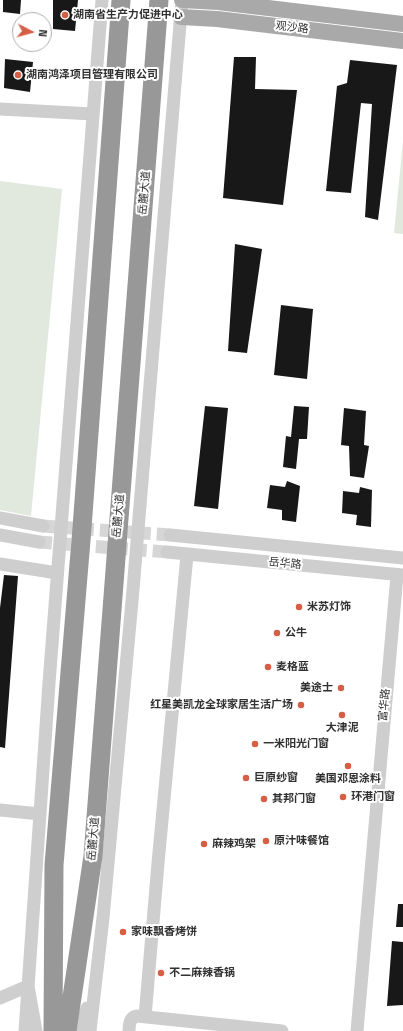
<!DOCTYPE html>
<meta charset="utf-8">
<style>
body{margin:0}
#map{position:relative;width:403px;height:1031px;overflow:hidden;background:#fff;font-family:"Titillium Web",sans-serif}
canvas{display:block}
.north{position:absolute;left:12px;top:12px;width:40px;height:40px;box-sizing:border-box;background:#fff;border:1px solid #adadad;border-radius:50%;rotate:96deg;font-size:11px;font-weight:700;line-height:16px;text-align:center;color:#313131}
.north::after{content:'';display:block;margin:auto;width:14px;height:18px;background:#d65e44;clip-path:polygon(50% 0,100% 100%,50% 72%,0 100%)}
</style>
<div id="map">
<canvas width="403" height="1031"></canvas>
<div class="north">N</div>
</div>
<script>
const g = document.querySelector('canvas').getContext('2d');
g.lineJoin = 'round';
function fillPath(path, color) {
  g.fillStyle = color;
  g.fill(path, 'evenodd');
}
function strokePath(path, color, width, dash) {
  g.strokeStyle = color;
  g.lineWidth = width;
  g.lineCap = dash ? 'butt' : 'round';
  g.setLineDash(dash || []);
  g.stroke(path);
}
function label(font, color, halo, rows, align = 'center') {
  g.font = font + ' "Titillium Web","Noto Sans SC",sans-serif';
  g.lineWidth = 4;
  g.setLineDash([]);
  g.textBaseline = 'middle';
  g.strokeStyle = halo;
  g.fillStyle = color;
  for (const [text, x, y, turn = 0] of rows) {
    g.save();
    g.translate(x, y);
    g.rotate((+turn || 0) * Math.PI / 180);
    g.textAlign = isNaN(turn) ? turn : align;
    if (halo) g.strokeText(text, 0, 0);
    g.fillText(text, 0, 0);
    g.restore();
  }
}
fillPath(new Path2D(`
 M403 141V234L394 233Z
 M0 181 62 189 31 516 0 510Z`), '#e1e9de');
fillPath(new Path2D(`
 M3 0H21L20 14 3 12Z
 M53 0H78L75 31 53 29Z
 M234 57H256L255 89 297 90 283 205 223 198Z
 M5 59 33 62 30 92 4 88Z
 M350 60 397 65 378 220 365 217 372 104 361 103 351 193 326 191 337 86 347 83Z
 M235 244 262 249 247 353 228 351Z
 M281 305 313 309 307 379 274 375Z
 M205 406 228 408 218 509 194 506Z
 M294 406 309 407 307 439H299L296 469 283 467 286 436 291 437Z
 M344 408 366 411 364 445 369 446 364 478 350 476 349 446 341 445Z
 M287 481 300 486 296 522 282 520V510L267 508 270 485 285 487Z
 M360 487 372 490 371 527 356 525 357 515 342 513 343 491 359 493Z
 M4 575 18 576 5 748 0 747V608Z
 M398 904H403V927H396Z
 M392 941 403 942V1005L387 1006Z`), '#181818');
strokePath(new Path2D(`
 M43 526 170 535
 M39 542 167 552`), '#d6d6d6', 13, [13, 6]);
strokePath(new Path2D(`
 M0 109 93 114
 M0 518 43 526
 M0 535 39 542
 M170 535 403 558
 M167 552 403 575
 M0 564 57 573
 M0 810 40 814
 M0 998 28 986 36 1031
 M145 1017 158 863 187 555
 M25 1031 49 683 102 0
 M80 1031 87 1008
 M90 1031 103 918 133 590 182 0
 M129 1031C129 1025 130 1017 137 1016L282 1031
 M357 1031 397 575`), '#cecece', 13);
strokePath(new Path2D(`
 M182 0 218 2 403 24
 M181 17 217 19 403 41`), '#a9a9a9', 16);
strokePath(new Path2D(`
 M53 1031 54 865 82 528 121 0
 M67 1031 93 856 159 0`), '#989898', 19);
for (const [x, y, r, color] of [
 [65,15,4,"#d65e44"],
 [18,75,4,"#d65e44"],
 [299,607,4,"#d65e44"],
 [277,633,4,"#d65e44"],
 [268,667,4,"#d65e44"],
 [341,688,4,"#d65e44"],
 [301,705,4,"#d65e44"],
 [342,715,4,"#d65e44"],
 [255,744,4,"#d65e44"],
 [348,766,4,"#d65e44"],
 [246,778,4,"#d65e44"],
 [343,797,4,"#d65e44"],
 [264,799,4,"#d65e44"],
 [266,841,4,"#d65e44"],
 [204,844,4,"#d65e44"],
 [123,932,4,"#d65e44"],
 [161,973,4,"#d65e44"]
]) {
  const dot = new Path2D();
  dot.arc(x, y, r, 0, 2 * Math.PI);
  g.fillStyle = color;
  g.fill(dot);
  strokePath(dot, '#fff', 1.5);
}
label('bold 11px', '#313131', '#fff', [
 ["湖南省生产力促进中心",73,15],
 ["湖南鸿泽项目管理有限公司",26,75],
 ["米苏灯饰",307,607],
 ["公牛",285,633],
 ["麦格蓝",276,667],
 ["美途士",333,688,"right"],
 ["红星美凯龙全球家居生活广场",293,705,"right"],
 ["大津泥",342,728,"center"],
 ["一米阳光门窗",263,744],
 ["巨原纱窗",254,778],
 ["美国邓恩涂料",348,779,"center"],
 ["环港门窗",351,797],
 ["其邦门窗",272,799],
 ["原汁味餐馆",274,841],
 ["麻辣鸡架",212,844],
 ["家味飘香烤饼",131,932],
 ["不二麻辣香锅",169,973]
], 'left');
label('11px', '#313131', '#fff', [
 ["观沙路",292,28,7],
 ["岳麓大道",145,193,-85],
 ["岳麓大道",119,516,-85],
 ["岳华路",285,564,5],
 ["富华路",385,705,-85],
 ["岳麓大道",94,839,-85]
]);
</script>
